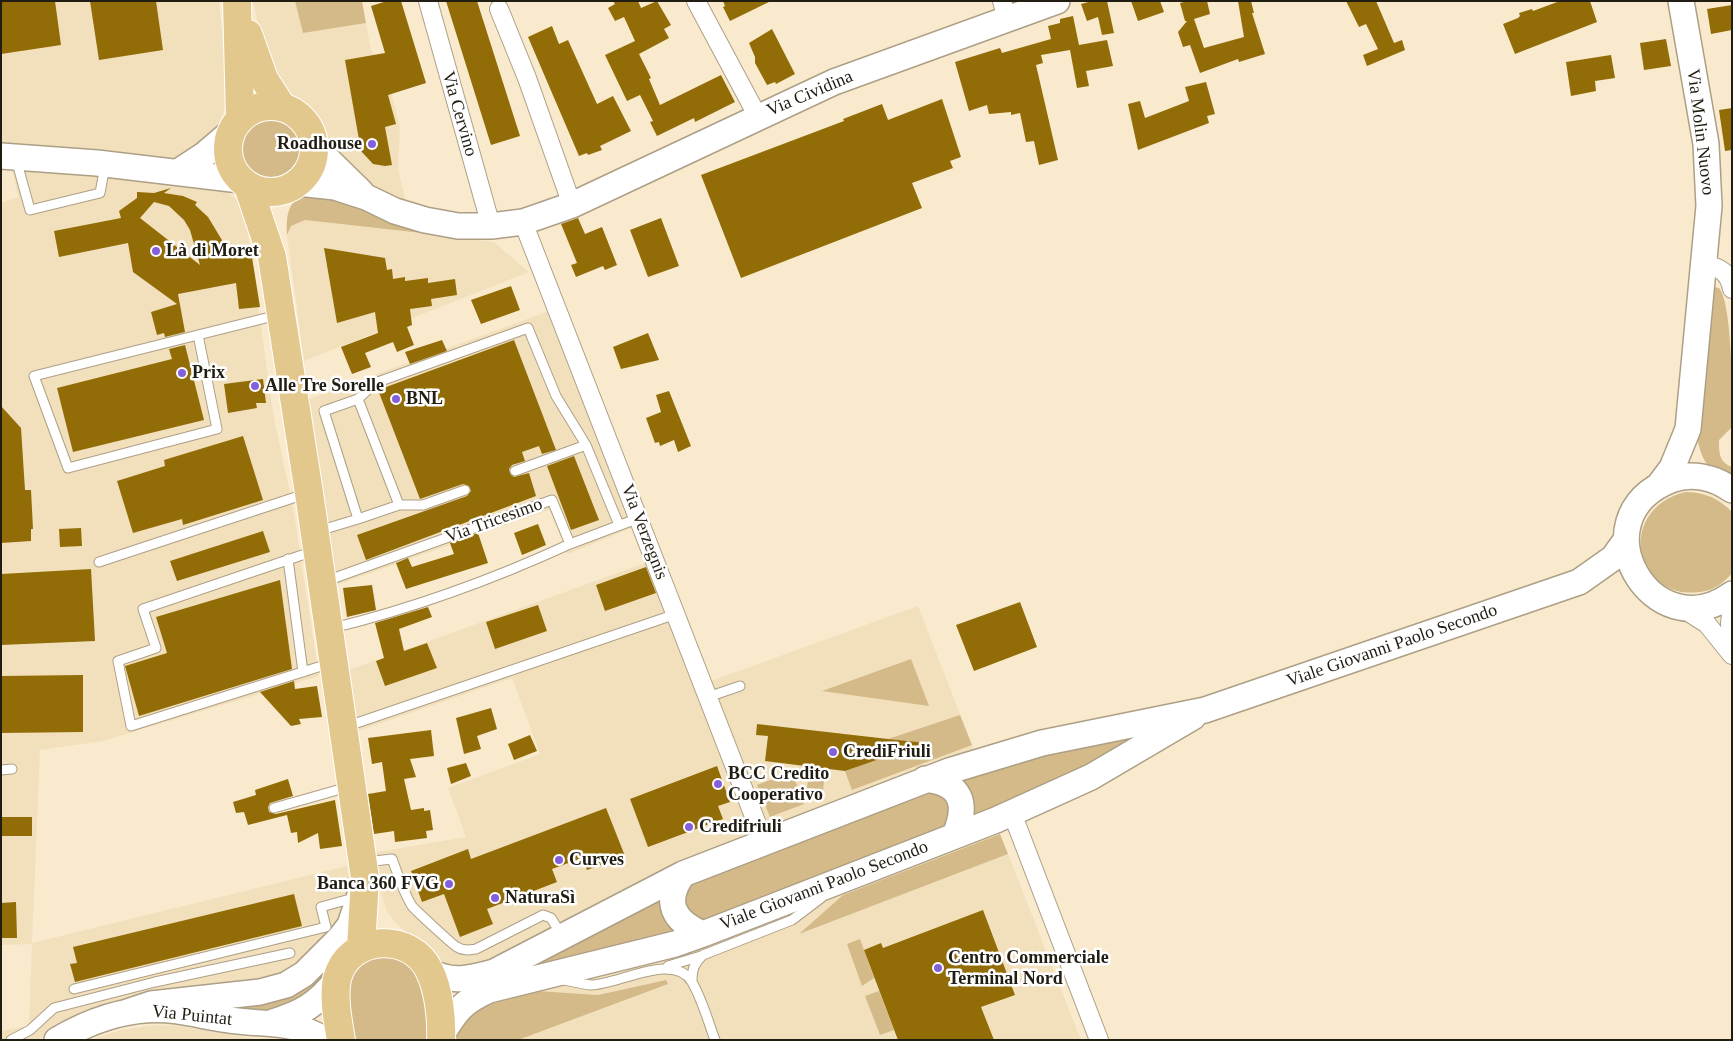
<!DOCTYPE html>
<meta charset="utf-8">
<style>
body{margin:0}
#map{position:relative;width:1733px;height:1041px;overflow:hidden;background:#f9eace;font-family:Georgia,serif}
canvas{display:block}
.frame{position:absolute;inset:0;border:2px solid #221d13;pointer-events:none}
</style>
<div id="map">
<canvas width="1733" height="1041"></canvas>
<div class="frame"></div>
</div>
<script>
const g = document.querySelector('canvas').getContext('2d');
g.lineJoin = 'round';
function fillPath(path, color) {
  g.fillStyle = color;
  g.fill(path, 'evenodd');
}
function strokePath(path, color, width, dash) {
  g.strokeStyle = color;
  g.lineWidth = width;
  g.lineCap = dash ? 'butt' : 'round';
  g.setLineDash(dash || []);
  g.stroke(path);
}
function label(font, color, halo, rows, align = 'center') {
  g.font = font + ' Georgia,serif';
  g.lineWidth = 5;
  g.setLineDash([]);
  g.textBaseline = 'middle';
  g.strokeStyle = halo;
  g.fillStyle = color;
  for (const [text, x, y, turn = 0] of rows) {
    g.save();
    g.translate(x, y);
    g.rotate((+turn || 0) * Math.PI / 180);
    g.textAlign = isNaN(turn) ? turn : align;
    if (halo) g.strokeText(text, 0, 0);
    g.fillText(text, 0, 0);
    g.restore();
  }
}
fillPath(new Path2D(`
 M1 1H219L227 84 224 112 217 128 212 136 178 158 162 161 1 145Z
 M253 1H295L303 33 366 23 371 50 388 80 400 127 398 169 407 206 374 190 327 145 312 112 286 94 264 52Z
 M11 165 225 190 239 202 246 218 273 413 293 507 319 676 103 741 40 750 32 943 347 866 351 890 349 912 287 978 64 1024 38 1040H1V1031L29 1026 32 944 1 945V203L18 197Z
 M305 220 494 242 529 272 304 361 287 235 291 226Z
 M549 311 634 527 568 554 549 510 334 586 309 399Z
 M648 562 752 831 751 836 485 970H449L395 922 387 911 376 879 372 853 466 837 448 788 540 754 512 678 355 732 346 671Z
 M918 606 974 750 776 828 767 826 761 817 711 681Z
 M1008 854 1081 1040H518L668 984 666 980 598 995 538 991 625 969 709 944 843 895 801 933Z
 M154 1025 178 1026 261 1040H91L120 1030Z`), '#f2e0bd');
fillPath(new Path2D(`
 M295 1H362L366 23 303 33Z
 M242 148a29 29 0 1 1 58 0a29 29 0 1 1-58 0Z
 M328 191 386 220 421 233 305 220 291 226 287 235C285 202 295 193 328 191Z
 M1714 287 1719 288C1733 305 1732 399 1732 427L1719 440C1719 453 1719 462 1732 467V480C1708 470 1703 464 1697 438Z
 M1685 492C1705 492 1718 498 1732 512V573C1724 583 1712 591 1700 592 1634 601 1615 510 1685 492Z
 M911 659 929 706 822 691Z
 M960 715 972 745 852 790 845 771 924 744 888 739Z
 M1156 727 1159 731 968 822 952 783 991 768Z
 M792 772 804 804 770 817 757 785Z
 M809 772 825 774 823 790 807 788Z
 M932 792 945 798 951 805V825L701 922 685 909V894L695 882Z
 M1000 834 1008 854 799 934 843 895Z
 M666 894 681 931 523 971Z
 M860 939 874 978 862 986 847 944Z
 M372 952 412 962 424 986 430 1040H351L345 992 350 969Z
 M330 962 324 983 281 1012H242L213 1002Z
 M666 980 668 984 518 1040H456L458 1031 472 1012 483 1006 538 991 598 995Z
 M879 991 894 1030 880 1035 865 996Z`), '#d3ba88');
fillPath(new Path2D(`
 M1 1H55L61 45 1 54Z
 M90 1H156L163 50 99 60Z
 M387 1H401L426 83 388 95 396 124 385 127 392 165 385 166 373 164 361 151 345 60 385 53 371 6Z
 M446 1H477L520 136 491 145Z
 M613 1H638L641 8 657 1 671 25 664 29 669 38 639 54 651 78 649 79 660 105 721 75 735 102 695 122 694 118 657 136 650 122 653 121 640 95 627 101 605 55 635 41 624 17 615 21 608 8 615 4Z
 M723 1H771L730 21 723 7 725 6Z
 M1092 1H1107L1114 33 1102 35 1098 17 1087 21 1081 4Z
 M1131 1H1160L1164 12 1138 21Z
 M1188 1H1207L1210 14 1194 19 1204 48 1244 37 1238 1H1251L1254 13H1252L1265 54 1239 62 1238 59 1200 73 1190 45 1183 47 1178 32 1187 21H1185L1180 3Z
 M1346 1H1376L1394 43 1402 40 1405 50 1367 66 1363 55 1378 49 1366 24 1359 27Z
 M1560 1H1590L1597 22 1515 54 1503 24 1518 18 1520 16 1519 13 1532 9 1533 11Z
 M1732 5V30L1711 34 1707 9Z
 M1073 16 1079 45 1107 40 1113 66 1086 71 1089 86 1077 88 1070 50 1041 55 1043 63 1036 65 1058 160 1039 165 1034 141 1026 142 1020 113 1011 115V112L989 114 987 105 969 111 955 62 1000 48 1002 53 1051 39 1048 26 1060 23V19Z
 M552 26 559 44 568 40 597 104 613 96 631 131 600 146 602 150 588 155 587 153 579 156 528 37Z
 M772 29 795 74 776 84 775 82 767 85 755 63V57L749 43Z
 M1666 39 1671 66 1644 70 1640 43Z
 M1611 55 1615 78 1595 81 1596 91 1571 96 1566 62Z
 M1206 82 1215 114 1207 116 1209 123 1138 150 1128 104 1140 101 1145 118 1189 101 1185 87Z
 M942 99 961 157 950 161 953 168 912 183 922 208 741 278 701 175 844 121 843 119 882 104 888 120Z
 M1732 108V150L1725 151 1719 110Z
 M171 188 164 193 183 196 197 202 195 205 208 217 231 255 251 251 260 307 239 309 236 283 178 294 185 332 165 337 164 333 157 335 151 312 177 304 133 272 128 243 59 257 54 231 121 218 119 211 137 198V192L154 193ZM154 202 169 206 184 220 190 230 200 265 140 218Z
 M578 218 585 234 602 227 617 265 605 270 603 266 576 277 571 265 577 263 561 224Z
 M661 218 679 266 648 277 630 230Z
 M324 248 385 258 387 270 392 269 393 279 405 277V281L428 278V283L455 279 457 295 431 299 432 306 410 309 412 325 407 327 414 345 397 352 393 342 365 353 371 367 352 374 341 347 378 333 375 312 337 323Z
 M511 286 520 310 481 324 471 300Z
 M648 333 659 360 621 369 613 347Z
 M442 340 447 351 410 364 405 352Z
 M514 340 556 450 542 454 539 446 522 452 525 461 512 465 509 469 511 475 514 477 529 473 536 496 366 560 357 535 467 496 471 491 469 486 463 484 420 499 378 390Z
 M185 345 204 420 73 452 57 388 172 359 169 349Z
 M263 379 266 403H256L257 408 228 413 224 384Z
 M669 391 691 446 678 452 674 440 660 446 659 442 655 443 646 418 661 412 656 395Z
 M1 406 21 428 25 490H31L33 529H31V541L1 543Z
 M243 436 263 500 183 525 182 519 133 533 117 481 165 466 164 460Z
 M574 456 599 520 571 530 547 466Z
 M538 524 546 545 522 555 514 533Z
 M81 528 82 546 60 547 59 529Z
 M263 531 270 552 177 581 170 561Z
 M478 533 488 563 406 589 396 563 408 558 412 567 454 554 450 543Z
 M646 567 656 593 605 611 596 585Z
 M91 569 95 641 1 645V574Z
 M280 580 292 669 139 716 125 666 167 653 156 617Z
 M372 585 376 610 347 617 343 588Z
 M1020 602 1037 647 974 671 956 625Z
 M538 605 547 631 495 649 486 622Z
 M428 607 432 617 399 629 404 651 427 643 437 668 385 686 376 661 384 658 375 623Z
 M83 675V732L1 733V676Z
 M294 681 295 689 317 686 322 717 299 719 301 724 291 726 260 692Z
 M491 708 497 729 477 736 481 749 464 754 456 718Z
 M757 724 888 739 926 743 845 771 765 761 768 736 756 735Z
 M431 730 434 756 410 759 416 777 404 779 411 810 424 808V811L430 810 433 830 426 831 427 838 395 842 394 831 374 834 368 794 386 791 382 762 372 764 368 738Z
 M530 735 537 751 514 760 508 744Z
 M466 763 471 776 451 784 447 768Z
 M717 766 730 802 718 806 723 819 648 847 630 799Z
 M288 779 293 796 270 803 268 807 269 812 276 814 335 800 342 846 320 849 318 833 298 843 297 832 291 833 287 815 248 825 244 812 236 813 233 802 256 795 255 790Z
 M606 808 625 856 587 870 582 858 552 869 557 882 487 909 493 924 460 937 444 894 422 902 411 871 468 849 471 859Z
 M1 817H32V836H1Z
 M294 894 302 926 75 982 70 964 77 963 73 947Z
 M16 902 17 938H1V903Z
 M983 910 1015 995 981 1007 994 1040H898L864 950 881 943 883 948Z`), '#926c06');
const lane = new Path2D(`
 M16 159 30 210 100 193 105 166
 M198 335 34 376 68 468 217 429 198 335 278 315
 M358 399 399 505 358 519 324 411 358 399 375 383 528 328 556 396 586 445 619 525
 M515 471 586 445
 M399 505H423L465 490
 M318 531 358 519
 M314 551 143 609 156 648 118 661 131 726 331 663
 M288 559 303 672
 M99 562 305 494
 M326 581 552 500 570 544 639 518
 M333 628C414 608 494 579 570 544
 M708 697 740 686
 M345 727 676 614
 M1 770 12 769
 M274 808 348 787
 M365 862 392 859C398 874 403 892 412 906 414 909 454 946 457 947 463 951 469 950 476 949L543 915 551 918 561 934
 M668 966 701 956
 M564 980C573 982 582 984 591 985 618 985 674 951 692 982 702 999 708 1021 715 1040
 M692 981C692 970 694 963 703 955L792 920 821 898
 M74 989 326 927 321 907 350 899 353 894
 M11 1040 30 1030 54 1008 155 982 290 953`);
const street = new Path2D(`
 M428 1 491 226
 M696 1 758 117
 M1002 1 1007 19
 M499 9 527 78 572 205
 M523 222 764 842
 M1705 264C1720 268 1729 272 1732 289
 M1732 604 1730 624 1732 641
 M1682 608 1707 624 1732 655
 M1012 813 1099 1040`);
const secondary = new Path2D(`
 M314 146 361 192
 M1 156 97 163 240 180
 M178 172 204 155 231 132
 M298 183 335 187 366 197 395 211 425 220 458 226H491L523 222 572 205 834 82 1057 1
 M1660 484 1672 468 1688 429 1709 206 1706 144 1681 1
 M1732 490C1714 477 1691 472 1671 480 1575 518 1652 652 1732 594
 M925 779C962 783 968 804 955 835
 M683 874C663 902 673 921 703 934
 M430 971C450 984 473 978 494 972L683 874 949 771 1042 743 1205 710 1579 582 1613 558 1626 540
 M124 1013 151 1004 260 992 286 985 304 974 340 938 350 925 360 895
 M273 1022C302 1013 316 1005 336 981
 M441 1036C456 1011 462 1002 489 990L675 944 703 934 996 820 1091 777 1193 717
 M57 1040C93 1019 135 1005 177 1011 198 1014 217 1019 238 1021 275 1025 291 1021 326 1040`);
const primary = new Path2D(`
 M237 1 240 118
 M248 34 264 79 282 107
 M228 149a43 43 0 1 1 86 0a43 43 0 1 1-86 0Z
 M248 186 272 257 309 493 365 878 361 948
 M341 1040C338 1022 333 997 337 979 348 934 412 931 430 972 439 991 442 1019 441 1040`);
strokePath(lane, '#ad9f85', 11);
strokePath(street, '#ad9f85', 20);
strokePath(secondary, '#ad9f85', 28);
strokePath(primary, '#fff', 30);
strokePath(lane, '#fff', 9);
strokePath(street, '#fff', 18);
strokePath(secondary, '#fff', 25);
strokePath(primary, '#e3c88e', 28);
for (const [x, y, r, color] of [
 [372,144,5,"#845fda"],
 [156,251,5,"#845fda"],
 [182,373,5,"#845fda"],
 [255,386,5,"#845fda"],
 [396,399,5,"#845fda"],
 [833,752,5,"#845fda"],
 [718,784,5,"#845fda"],
 [689,827,5,"#845fda"],
 [559,860,5,"#845fda"],
 [449,884,5,"#845fda"],
 [495,898,5,"#845fda"],
 [938,968,5,"#845fda"]
]) {
  const dot = new Path2D();
  dot.arc(x, y, r, 0, 2 * Math.PI);
  g.fillStyle = color;
  g.fill(dot);
  strokePath(dot, '#fff', 2);
}
label('18px', '#221d13', '#fff', [
 ["Via Cividina",810,94,-23],
 ["Via Cervino",459,114,74],
 ["Via Molin Nuovo",1700,132,83],
 ["Via Tricesimo",494,521,-20],
 ["Via Verzegnis",644,532,69],
 ["Viale Giovanni Paolo Secondo",1392,646,-19],
 ["Viale Giovanni Paolo Secondo",824,886,-21],
 ["Via Puintat",192,1016,6]
]);
label('bold 18px', '#221d13', '#fff', [
 ["Roadhouse",362,144,"right"],
 ["Là di Moret",166,251],
 ["Prix",192,373],
 ["Alle Tre Sorelle",265,386],
 ["BNL",406,399],
 ["CrediFriuli",843,752],
 ["BCC Credito",728,774],
 ["Cooperativo",728,795],
 ["Credifriuli",699,827],
 ["Curves",569,860],
 ["Banca 360 FVG",439,884,"right"],
 ["NaturaSì",505,898],
 ["Centro Commerciale",948,958],
 ["Terminal Nord",948,979]
], 'left');
</script>
